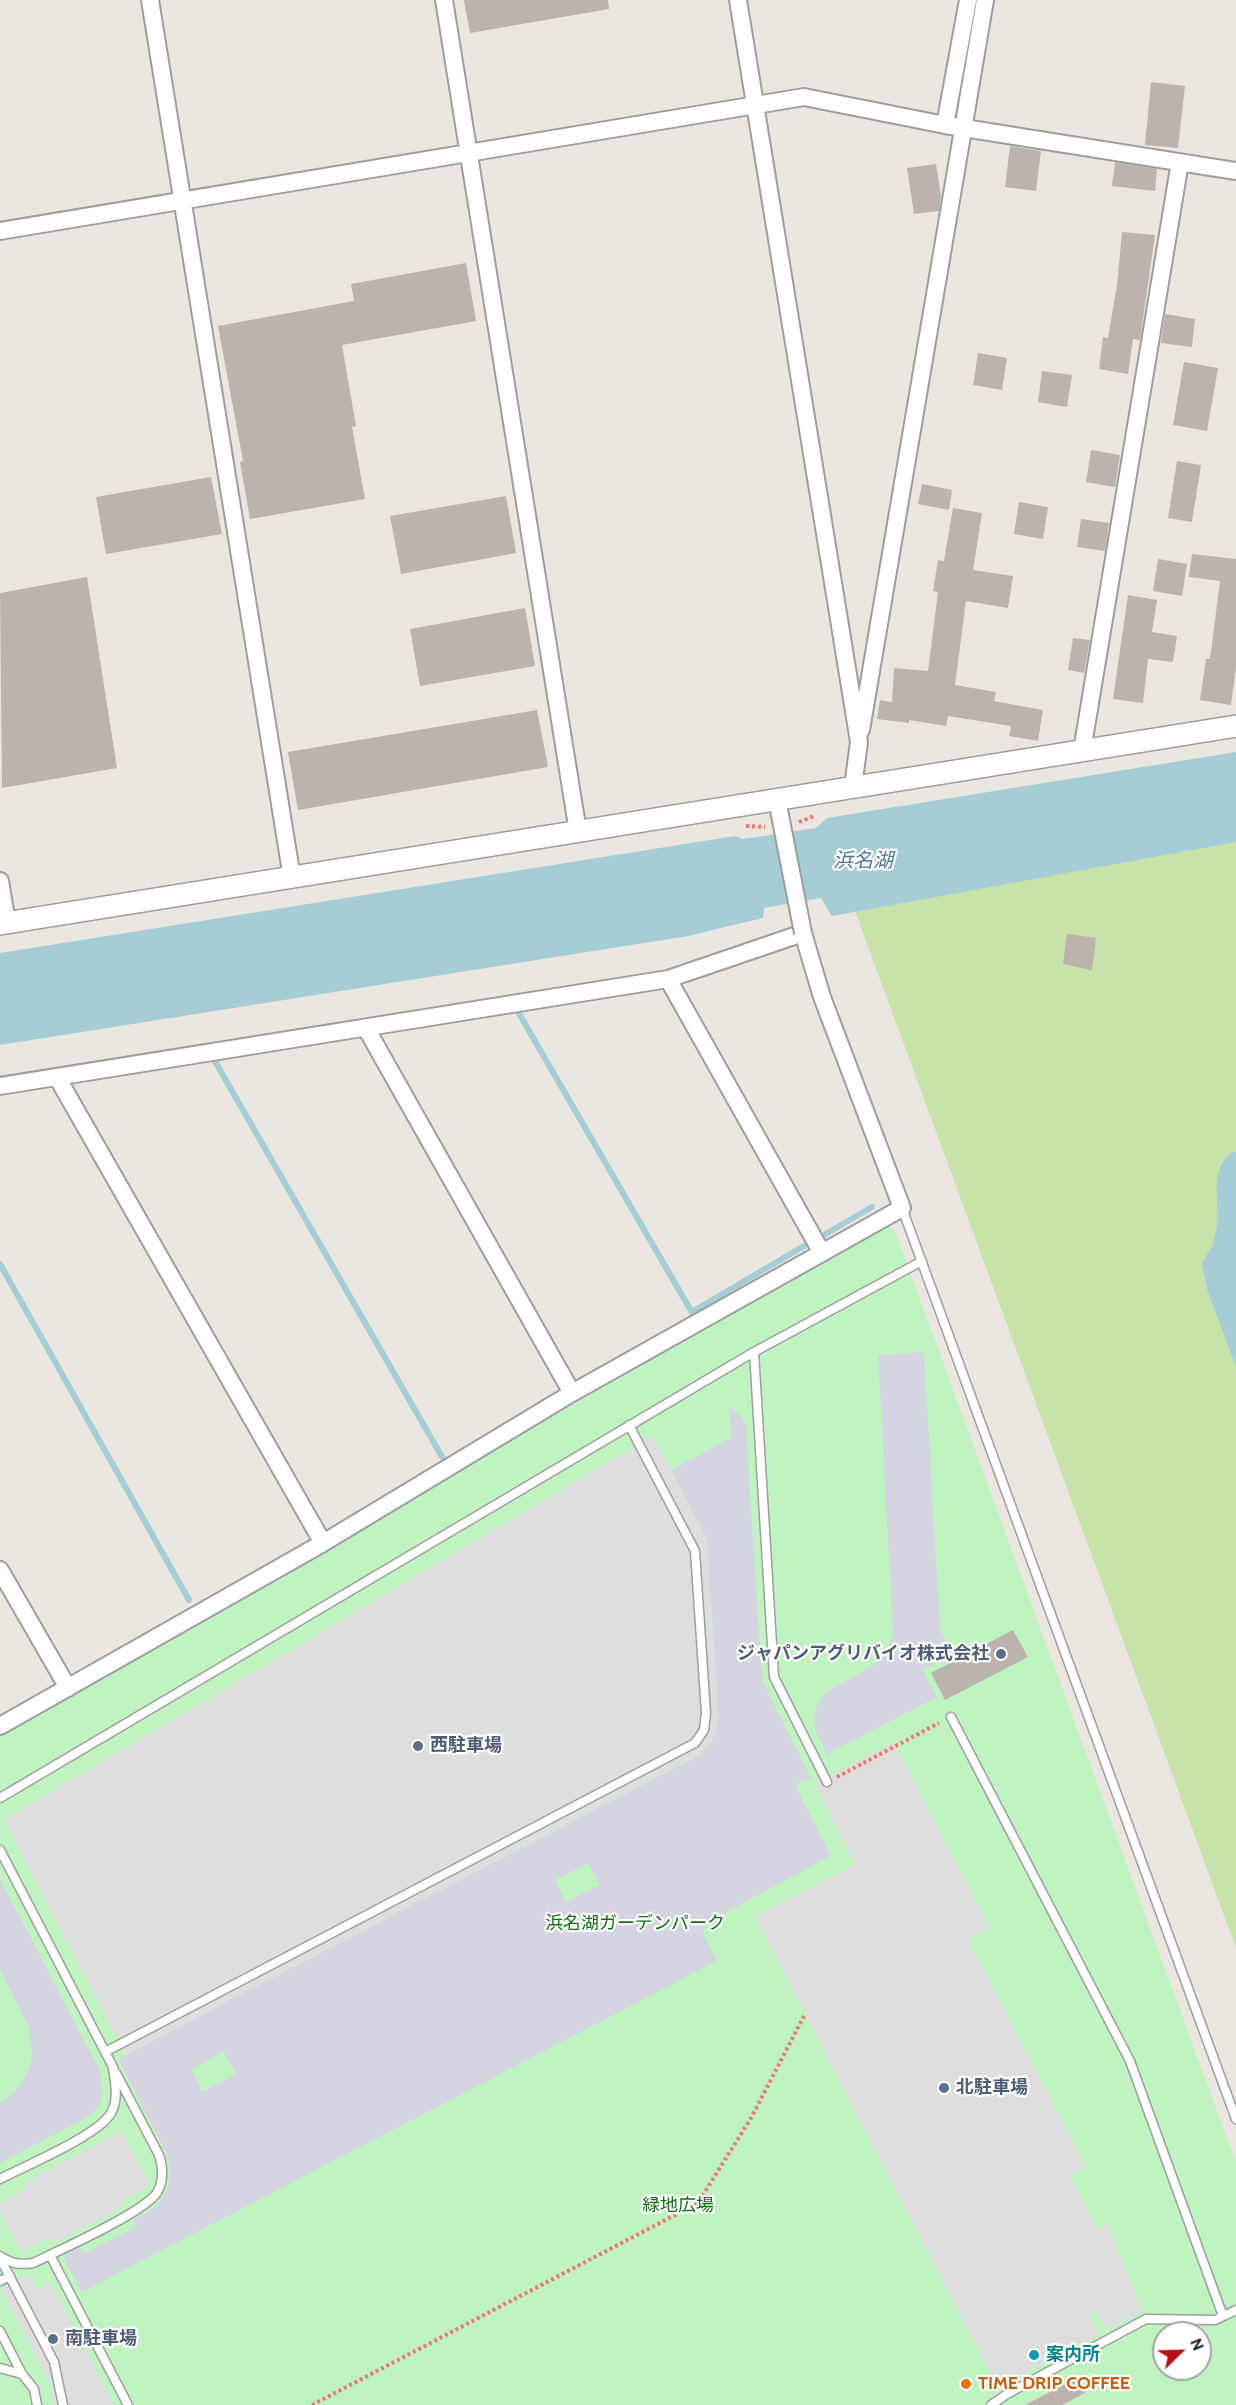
<!DOCTYPE html>
<meta charset="utf-8">
<style>
body{margin:0}
#map{position:relative;width:1236px;height:2405px;overflow:hidden;background:#ebe7e0;font-family:Cabin,sans-serif}
canvas{display:block}
.north{position:absolute;left:1152px;top:2321px;width:60px;height:60px;box-sizing:border-box;background:#fff;border:2px solid #a3a3a3;border-radius:50%;rotate:67deg;font-size:16px;font-weight:700;line-height:24px;text-align:center;color:#1a1a1a}
.north::after{content:'';display:block;margin:auto;width:21px;height:27px;background:#b60f16;clip-path:polygon(50% 0,100% 100%,50% 72%,0 100%)}
</style>
<div id="map">
<canvas width="1236" height="2405"></canvas>
<div class="north">N</div>
</div>
<script>
const g = document.querySelector('canvas').getContext('2d');
g.lineJoin = 'round';
function fillPath(path, color) {
  g.fillStyle = color;
  g.fill(path, 'evenodd');
}
function strokePath(path, color, width, dash) {
  g.strokeStyle = color;
  g.lineWidth = width;
  g.lineCap = dash ? 'butt' : 'round';
  g.setLineDash(dash || []);
  g.stroke(path);
}
function label(font, color, halo, rows, align = 'center') {
  g.font = font + ' Cabin,"Noto Sans JP",sans-serif';
  g.lineWidth = 4.5;
  g.setLineDash([]);
  g.textBaseline = 'middle';
  g.strokeStyle = halo;
  g.fillStyle = color;
  for (const [text, x, y, turn = 0] of rows) {
    g.save();
    g.translate(x, y);
    g.rotate((+turn || 0) * Math.PI / 180);
    g.textAlign = isNaN(turn) ? turn : align;
    if (halo) g.strokeText(text, 0, 0);
    g.fillText(text, 0, 0);
    g.restore();
  }
}
fillPath(new Path2D(`
 M1236 811V1948L845 884Z`), '#c8e3a9');
fillPath(new Path2D(`
 M887 1225 895 1231 1236 2163V2405H0V1732ZM1164 2333H1200V2369H1164Z`), '#bff4c1');
fillPath(new Path2D(`
 M653 1436 707 1539 719 1721 713 1739 701 1754 126 2055 4 1820Z
 M894 1742 990 1928 968 1940 1083 2161 1086 2167 1070 2176 1097 2229 1108 2224 1142 2312 1107 2330 1097 2312 1090 2316 1099 2335 998 2388 755 1917 855 1864 814 1784Z
 M122 2131 150 2185 122 2200 124 2206 55 2243 51 2237 21 2252 0 2211V2203L26 2189 23 2183Z
 M29 2274 37 2290 51 2283 114 2405H53L51 2384 1 2288Z`), '#dedede');
fillPath(new Path2D(`
 M924 1352 940 1629 953 1654 923 1670 937 1697 831 1752 829 1759 815 1729V1708L828 1691 873 1666 882 1657 893 1634 878 1355Z
 M729 1406 742 1417 746 1426 762 1680 814 1784 810 1779H803L798 1783 797 1789 831 1856 706 1923 703 1934 717 1961 82 2292 63 2257 81 2247 85 2253 136 2227 133 2220 154 2208 164 2196 169 2182 170 2167 166 2152 118 2059 685 1763 701 1754 713 1739 719 1721 707 1539 671 1470 731 1438ZM588 1863 600 1885 566 1902 555 1880ZM224 2052 236 2074 202 2092 191 2069Z
 M0 1879 100 2071 103 2092 99 2106 88 2117 0 2163V2104L20 2086 31 2064 32 2052 29 2027 0 1969Z`), '#d5d5e1');
fillPath(new Path2D(`
 M1236 752V842L832 916 821 898 764 908 763 918 688 936 0 1045V953L735 836 743 839 816 828 827 818Z
 M1233 1152H1236V1367L1207 1289 1202 1263C1208 1253 1214 1244 1216 1232 1222 1205 1206 1169 1233 1152Z`), '#a4cdd6');
strokePath(new Path2D(`
 M517 1010 694 1316
 M212 1056 442 1457
 M824 1235 872 1207
 M0 1264 189 1600
 M692 1312 809 1243`), '#a4cdd6', 6);
fillPath(new Path2D(`
 M464 0H608L609 9 470 33Z
 M1151 82 1185 86 1178 148 1145 145Z
 M1010 146 1041 151 1036 191 1005 187Z
 M1115 162 1157 169 1155 191 1112 186Z
 M936 164 941 196 939 211 914 214 907 168Z
 M1122 232 1155 235 1140 340 1133 339 1128 374 1099 369 1103 337 1108 338 1117 285Z
 M466 263 476 321 342 345 356 426 352 427 365 499 250 519 240 462 243 461 218 326 354 301 351 284Z
 M1165 314 1195 319 1192 347 1161 343Z
 M978 353 1007 358 1002 390 973 385Z
 M1184 362 1218 368 1207 431 1173 425Z
 M1042 371 1072 375 1067 407 1038 402Z
 M1091 450 1120 455 1115 487 1086 482Z
 M1177 461 1201 465 1192 522 1168 518Z
 M211 477 222 534 106 554 96 497Z
 M922 484 952 490 949 510 918 504Z
 M506 496 516 553 401 574 390 516Z
 M1019 502 1048 507 1043 539 1014 534Z
 M953 508 982 513 973 570 1013 576 1008 608 966 601 955 685 996 692 994 701 1043 710 1038 741 1009 736 1011 726 948 716 946 726 909 720V723L877 719 880 700 892 702 894 668 928 671 938 592 933 591 938 560 944 561Z
 M1081 519 1109 523 1105 551 1077 547Z
 M1192 554 1236 559V667L1231 705 1200 700 1206 659H1210L1220 581 1189 577Z
 M1158 559 1187 564 1182 596 1153 591Z
 M87 577 117 768 2 788 0 593Z
 M1128 595 1157 600 1152 632 1177 636 1173 662 1148 659 1143 703 1113 699Z
 M525 608 535 666 420 686 410 629Z
 M1073 638 1090 640 1084 673 1068 670Z
 M537 710 548 767 298 810 288 752Z
 M1067 934 1096 938 1092 970 1063 964Z
 M1013 1630 1028 1657 945 1700 931 1673Z
 M1077 2378 1085 2393 1062 2405H1025Z`), '#bbb3ae');
const service = new Path2D(`
 M902 1208 1236 2119
 M754 1352 774 1677 827 1782
 M951 1717 1130 2061 1223 2316
 M0 1798 754 1352 922 1261
 M0 1850 113 2067C115 2083 119 2099 111 2113 99 2135 25 2166 0 2179
 M105 2052 695 1743 704 1730 706 1713 695 1551 629 1425
 M50 2255 128 2405
 M0 2256C12 2264 20 2265 33 2263 58 2251 148 2211 158 2191 164 2179 163 2167 159 2155L116 2073
 M0 2258 54 2362 63 2405
 M0 2281 10 2276
 M0 2331 22 2374 34 2389 37 2405
 M0 2368 22 2374
 M991 2405 1007 2394 1146 2319 1215 2320 1236 2310`);
const minor = new Path2D(`
 M150 0 292 878
 M444 0 578 832
 M738 0 859 742 853 787
 M945 125 968 0
 M0 231 804 97 945 125 1236 171
 M861 730 985 0
 M1082 751 1180 162
 M0 881 7 923
 M668 979 822 1253
 M366 1028 572 1393
 M57 1077 323 1543
 M0 1086 668 979 803 933 822 997 902 1208 572 1393 323 1543 0 1726
 M0 1570 68 1688`);
const tertiary = new Path2D(`
 M0 924 1236 726`);
strokePath(service, '#9e9e9e', 11);
strokePath(minor, '#9e9e9e', 20);
strokePath(tertiary, '#9e9e9e', 24);
strokePath(new Path2D(`
 M799 822 814 816
 M746 826 765 827
 M837 1777 939 1723
 M312 2405 698 2203 751 2118 804 2016`), '#ee776f', 4, [3, 3]);
strokePath(service, '#fff', 8);
strokePath(minor, '#fff', 16);
strokePath(tertiary, '#fff', 21);
const minorBridge = new Path2D(`
 M779 810 803 933`);
strokePath(minorBridge, '#9e9e9e', 20, []);
strokePath(minorBridge, '#fff', 16);
for (const [x, y, r, color] of [
 [1001,1654,6,"#5c6f8a"],
 [418,1746,6,"#5c6f8a"],
 [944,2088,6,"#5c6f8a"],
 [53,2339,6,"#5c6f8a"],
 [1034,2355,6,"#0f9aa8"],
 [966,2384,6,"#e8710a"]
]) {
  const dot = new Path2D();
  dot.arc(x, y, r, 0, 2 * Math.PI);
  g.fillStyle = color;
  g.fill(dot);
  strokePath(dot, '#fff', 2);
}
label('bold 18px', '#4e5e75', '#fff', [
 ["ジャパンアグリバイオ株式会社",989,1654,"right"],
 ["西駐車場",430,1746],
 ["北駐車場",956,2088],
 ["南駐車場",65,2339]
], 'left');
label('18px', '#136e17', '#fff', [
 ["浜名湖ガーデンパーク",635,1924],
 ["緑地広場",678,2206]
]);
label('bold 18px', '#0d838f', '#fff', [
 ["案内所",1046,2355]
], 'left');
label('bold 18px', '#c56008', '#fff', [
 ["TIME DRIP COFFEE",978,2384]
], 'left');
label('italic 20px', '#4c779a', '#fff', [
 ["浜名湖",863,861]
]);
</script>
